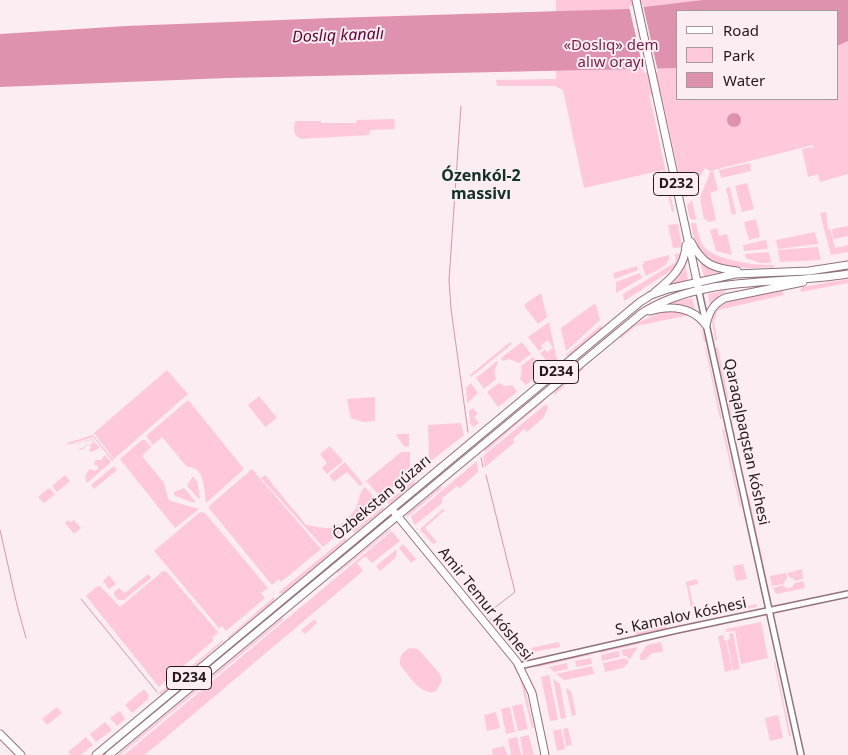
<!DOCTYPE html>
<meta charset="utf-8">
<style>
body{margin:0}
#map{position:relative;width:848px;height:755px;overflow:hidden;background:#fcedf2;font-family:"Noto Sans",sans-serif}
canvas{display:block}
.legend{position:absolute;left:676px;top:10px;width:162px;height:90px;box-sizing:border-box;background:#fcedf2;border:1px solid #a6989c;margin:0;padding:6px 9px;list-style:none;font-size:15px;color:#24181c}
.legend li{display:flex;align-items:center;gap:10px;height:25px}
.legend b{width:25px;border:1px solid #a6989c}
</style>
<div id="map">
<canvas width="848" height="755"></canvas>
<ul class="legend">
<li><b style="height:6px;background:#fff"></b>Road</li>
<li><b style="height:14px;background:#ffc8db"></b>Park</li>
<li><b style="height:14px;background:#df92af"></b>Water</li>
</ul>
</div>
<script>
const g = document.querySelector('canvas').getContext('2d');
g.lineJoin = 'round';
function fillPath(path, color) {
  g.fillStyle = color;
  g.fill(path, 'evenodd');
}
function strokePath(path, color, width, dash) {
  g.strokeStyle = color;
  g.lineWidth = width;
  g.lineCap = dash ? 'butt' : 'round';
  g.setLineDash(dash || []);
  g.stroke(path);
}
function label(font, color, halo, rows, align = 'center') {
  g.font = font + ' "Noto Sans",sans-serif';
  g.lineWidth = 4;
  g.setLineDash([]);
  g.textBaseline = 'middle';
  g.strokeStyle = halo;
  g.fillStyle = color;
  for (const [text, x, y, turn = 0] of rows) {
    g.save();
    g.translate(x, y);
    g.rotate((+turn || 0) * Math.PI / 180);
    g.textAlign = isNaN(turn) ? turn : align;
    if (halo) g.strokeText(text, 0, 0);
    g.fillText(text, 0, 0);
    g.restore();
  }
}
fillPath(new Path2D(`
 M556 0H848V174L820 182 818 174 808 177 802 149 813 147 818 172 813 145 710 171 705 168 699 178 694 191 691 192 692 195 686 197 684 196 661 93 647 96 650 97 674 211 672 212 663 170 584 188 563 90 555 86H497L496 80 556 79ZM677 11H837V99H677Z
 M394 119 395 129 370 130 369 135 301 139C292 135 294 129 295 121H321V123H356L357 120Z
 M750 163 751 171 721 178 719 170Z
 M713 171 718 190 710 193 716 220 709 222 704 219 700 198 710 172Z
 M747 183 754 209 742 212 735 186Z
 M730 187 736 214 732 215 726 188Z
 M692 200 696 220 690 219 687 205Z
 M826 212 828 229H830L835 248 848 245V252L831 255 820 213Z
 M756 219 760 237 749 240 744 222Z
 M691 223H696C698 230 699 240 703 246 714 260 757 266 774 265L775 267C748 268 707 274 695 242 693 236 692 229 691 223Z
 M678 224 682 247 673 248 668 225Z
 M848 226V236L833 239 832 229Z
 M717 228 719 236 727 234 732 255 716 251 710 230Z
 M815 232 818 244 778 249 776 240Z
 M766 240 768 249 744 251 743 245Z
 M818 247 821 260 780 262 778 250Z
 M769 252 771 263H760L746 258 745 254Z
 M682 253 680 262 672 270 624 301 623 294 676 262 675 254Z
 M669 255C671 266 654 271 646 276L642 265 644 264 643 262Z
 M700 260 712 270 721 272 704 276Z
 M685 263 688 280 668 285 683 270Z
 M637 266 638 270 615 279 613 273Z
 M640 273 642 278 616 293V282Z
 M848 279V283L800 292 802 287Z
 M727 290 710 305 708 294Z
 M776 291H782L784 295 718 310 714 321 717 340 715 341 712 321 716 307 726 301Z
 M541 293 547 317 538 324 525 307V304Z
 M692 298 695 310 686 306 669 303Z
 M594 304 596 305 600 320 566 351 561 328Z
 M674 311C698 315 700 319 706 342H704L701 327 693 317 685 316 636 326 621 338 620 337C637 322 651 313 674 311Z
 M549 322 557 360 550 365 540 353 545 350 547 352 553 348 548 340 541 345 543 348 539 351 528 337Z
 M601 325 602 328 570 356H565Z
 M510 342 512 344 471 377 470 375Z
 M522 342 531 354 519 363 509 359 503 361 501 358Z
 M705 347H706L722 419H720Z
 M718 347 732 416 731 417 716 348Z
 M533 357 544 370 526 385 520 379 522 371 521 366Z
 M497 361 498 364C494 368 494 373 496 379L484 389 476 378Z
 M583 368 584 369 553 396 555 390Z
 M167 370 188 394 114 459 94 433Z
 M471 383 478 393 467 403 466 388Z
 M499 383 505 386 512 385 517 392 498 407 487 392Z
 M259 396 277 418 265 427 248 405Z
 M375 397V421L363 422 351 418 347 399Z
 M187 401H189L244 469 206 503C204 490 205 466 187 467L162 437 153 445 147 437V435Z
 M541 401H544L485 452 484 449Z
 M546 404 548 407 544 417 527 432 524 429 513 439 515 442 485 467 483 456Z
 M473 408 478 414 474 417 479 423 473 427 470 423 469 411Z
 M461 423 464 435 431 461 429 456 428 425Z
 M722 429H724L741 506 740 507Z
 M397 434H409V447L404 446 396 435Z
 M93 435 114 460 112 461 93 437 68 445 67 443Z
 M92 439 100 448 91 452 89 450 91 447 89 444 86 445 84 449 76 450 84 447 86 444H93L92 440 69 446Z
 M142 440H145L151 447 142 456 164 483 168 498 171 501 199 509 175 528 120 459Z
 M330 446 343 461 327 474 322 468 327 463 320 454Z
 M401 452H410V472L381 497 366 481Z
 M105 455 111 462 87 483C84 477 86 473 90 469L95 471 98 469 97 465H94L95 460H101Z
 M477 461 478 472 460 488 457 486 442 498V503L415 525 411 517Z
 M345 462 363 484 360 486 347 472 334 482 329 476Z
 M114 466 117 470 94 489 91 485Z
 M252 469 321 549 281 582 279 579 272 585 208 507Z
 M65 475 70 481 57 492 52 486Z
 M265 475 306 525C322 527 331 532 344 522L348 526 323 547 261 478Z
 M193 476 197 481 200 498 199 499 187 486Z
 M415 479 414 484 390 504 387 503Z
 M441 486 442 488 407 517V514Z
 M365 487 377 501 352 522 348 518C362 506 356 495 365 487Z
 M49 488 55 494 44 503 38 497Z
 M184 488 195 501V503L175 496 174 492Z
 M748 495H749L771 600H770Z
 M383 507 384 509 354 533 353 531Z
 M443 509 445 510 425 528 437 542 433 544 420 529Z
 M200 512 205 513 268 588 261 593 265 598 226 631 222 626 219 628 154 551Z
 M68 520 71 522 74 520 81 528 74 534 65 523Z
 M390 529 391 530 338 573 337 572Z
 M392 531 400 541 372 563 365 556 357 563 363 571 158 744 144 755H124Z
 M345 538 347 540 282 594H280L279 592Z
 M403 544 416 559 411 563 399 548Z
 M397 549 396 557 380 571 376 566Z
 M743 564 747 579 736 581 733 566Z
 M802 569 803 579 795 581 793 578 789 577 788 573Z
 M163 571H166L218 632 212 638 214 640 159 687 86 596 96 587 100 586 120 607Z
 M786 573 787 578 783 584 772 586 770 576Z
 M148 574 151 578 124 600H118L114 595V592L119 588 125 593Z
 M109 575 116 584 109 589 103 581Z
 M697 579 698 584 689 586 693 605 696 606 691 607 686 582Z
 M804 581 805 588 776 594 773 588 783 585C787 591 793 588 795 583Z
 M274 597 275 600 229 638H227Z
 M757 604V607L711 616V614Z
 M282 618 284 619 120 755H117Z
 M491 618 521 654 526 655 528 659 521 657 489 619Z
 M315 619 317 623 305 634 301 630Z
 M503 619 519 638 514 642 498 623Z
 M761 622 768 658 741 664 735 631 726 632V629Z
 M666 624 667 628 637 635 635 633 634 631Z
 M733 633 740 669 733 670 727 640 730 639 729 634Z
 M723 635 724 641 726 640 732 670 725 672 718 636Z
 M223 640V642L161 695 158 694Z
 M559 642 560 647 533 652 531 648Z
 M641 642 639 644 600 653 599 651Z
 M661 642 663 652 652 653 645 660H640V655L647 645Z
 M638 647 630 659 626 656H623L621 650Z
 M410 648 418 649 440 674 442 681 436 691C421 697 409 675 400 665 399 657 402 652 410 648Z
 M619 651 620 657 602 661 601 655Z
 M589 653 590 655 538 667 535 666Z
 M591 658 592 664 577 667 575 661Z
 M625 658 629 662 623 668 605 672 603 663Z
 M775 662 791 736H789L774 663Z
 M567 663 568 669 554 672 549 667Z
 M592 666 594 674 564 680 556 674Z
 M549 675 558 720 550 721 541 677Z
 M521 678 524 684 534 728H532L520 679Z
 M553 679 560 684 566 718 561 719Z
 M566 688 571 691 576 715 572 716Z
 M144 689 149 695 148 699 132 713 125 705Z
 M522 704 528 729 518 731 512 706Z
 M57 707 62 713 47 725 42 719Z
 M510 707 515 732 506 734 501 709Z
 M120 711 125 719 117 726 110 718Z
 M496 712 500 728 487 731 484 715Z
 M778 715 783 738 770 741 765 718Z
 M105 722 112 730 96 742 90 734Z
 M568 728 572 745 566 746 563 729Z
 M561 729 565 749 557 751 553 731Z
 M529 735 534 755H523L520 737Z
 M86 737 93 745 81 755H71L68 752Z
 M517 737 521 755H511L508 739Z
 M504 746 507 755H493L492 749Z`), '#ffc8db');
fillPath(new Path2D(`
 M703 0H848V41L837 46V11H677V68L228 78 0 87V34L126 26 332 18 628 9Z
 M727 120a7 7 0 1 1 14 0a7 7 0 1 1-14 0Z`), '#df92af');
fillPath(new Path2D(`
 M643 5 658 72 644 73 629 6Z`), '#fcedf2');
strokePath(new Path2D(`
 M461 106 449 280 451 309 468 432
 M481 458 483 467
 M486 475 515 592 488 613
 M0 530 17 605 26 638
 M81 599 157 692`), '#df92af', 1);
const minor = new Path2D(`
 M699 292 801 755
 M519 666 677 630 848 594`);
const major = new Path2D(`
 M636 0 698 286
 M691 242C703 265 713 268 737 271
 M655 292C671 279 685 267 686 245
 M650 311C671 305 692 307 706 325
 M706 325C709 312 713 304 725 298L803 282
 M395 513 517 662 532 693 545 755
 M0 734 21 755
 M96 755 640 302 651 295 668 289 735 274 809 271 848 265
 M109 755 642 313C704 274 780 286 848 274`);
strokePath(minor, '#91727d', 8);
strokePath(major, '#91727d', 9);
strokePath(minor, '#fff', 5);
strokePath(major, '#fff', 7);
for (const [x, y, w] of [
 [676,184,45],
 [556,372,45],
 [189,678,45]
]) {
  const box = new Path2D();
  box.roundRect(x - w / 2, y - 11.5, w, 23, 4);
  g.fillStyle = '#fcedf2';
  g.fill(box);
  strokePath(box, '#24181c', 1);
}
label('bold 14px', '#24181c', null, [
 ["D232",676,184],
 ["D234",556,372],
 ["D234",189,678]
]);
label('15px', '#771d48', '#fcedf2', [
 ["«Doslıq» dem",611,46],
 ["alıw orayı",611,63]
]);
label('15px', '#24181c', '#fcedf2', [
 ["Qaraqalpaqstan kóshesi",746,442,78],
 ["Ózbekstan gúzarı",382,498,-40],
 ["Amir Temur kóshesi",485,604,51],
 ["S. Kamalov kóshesi",681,617,-12]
]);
label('italic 16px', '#610236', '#fcedf2', [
 ["Doslıq kanalı",338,36,-2]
]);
label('bold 16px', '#103028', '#fcedf2', [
 ["Ózenkól-2",481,176],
 ["massivı",481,194]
]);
</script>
